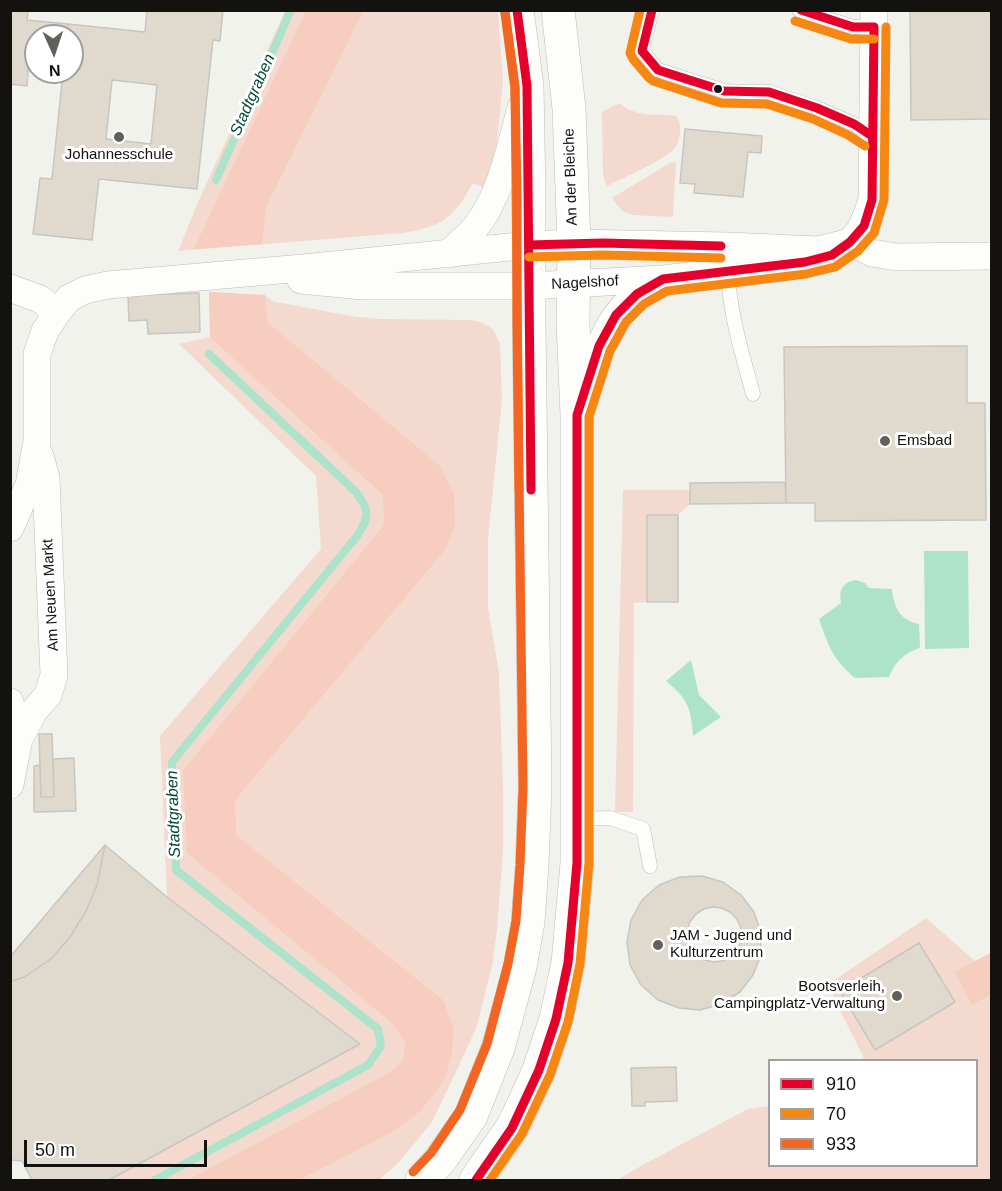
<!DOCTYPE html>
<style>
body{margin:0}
#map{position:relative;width:1002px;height:1191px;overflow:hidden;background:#f2f2ec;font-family:Helvetica,sans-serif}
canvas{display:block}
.frame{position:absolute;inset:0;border:12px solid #13120f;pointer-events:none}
.legend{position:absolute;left:768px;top:1059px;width:210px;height:108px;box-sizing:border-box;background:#fff;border:2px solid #a1a09f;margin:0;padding:8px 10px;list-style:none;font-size:18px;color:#13120f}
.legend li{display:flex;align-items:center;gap:12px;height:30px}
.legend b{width:30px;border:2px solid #a1a09f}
.north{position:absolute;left:24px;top:24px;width:60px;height:60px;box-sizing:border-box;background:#fff;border:2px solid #a1a09f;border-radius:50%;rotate:177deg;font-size:16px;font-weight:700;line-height:24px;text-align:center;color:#13120f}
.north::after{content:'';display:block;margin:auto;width:21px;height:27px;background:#61605c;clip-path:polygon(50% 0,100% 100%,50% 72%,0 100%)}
.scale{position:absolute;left:24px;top:1140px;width:183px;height:27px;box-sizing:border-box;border:3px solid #13120f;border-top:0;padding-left:8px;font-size:18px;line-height:21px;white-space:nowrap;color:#13120f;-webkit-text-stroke:4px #fff;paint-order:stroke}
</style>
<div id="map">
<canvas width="1002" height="1191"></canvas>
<div class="frame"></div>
<ul class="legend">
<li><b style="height:8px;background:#e4002b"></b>910</li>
<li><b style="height:8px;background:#f68712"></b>70</li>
<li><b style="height:8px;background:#f26522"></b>933</li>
</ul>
<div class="north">N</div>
<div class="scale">50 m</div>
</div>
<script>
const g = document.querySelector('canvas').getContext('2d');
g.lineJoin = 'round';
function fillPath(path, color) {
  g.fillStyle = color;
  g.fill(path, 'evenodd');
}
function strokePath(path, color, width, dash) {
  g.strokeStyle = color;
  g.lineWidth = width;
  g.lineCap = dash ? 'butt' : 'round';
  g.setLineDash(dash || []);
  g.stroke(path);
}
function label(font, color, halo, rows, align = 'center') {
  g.font = font + ' Helvetica,sans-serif';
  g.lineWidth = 6;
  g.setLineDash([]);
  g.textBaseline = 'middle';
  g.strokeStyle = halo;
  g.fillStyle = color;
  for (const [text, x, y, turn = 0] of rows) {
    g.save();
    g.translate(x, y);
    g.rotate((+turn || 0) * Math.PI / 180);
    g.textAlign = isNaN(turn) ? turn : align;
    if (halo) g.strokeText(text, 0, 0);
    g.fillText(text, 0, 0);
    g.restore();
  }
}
fillPath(new Path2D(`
 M285 11H498L503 80 497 141 487 189 473 183C454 217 442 227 403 233L178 251 198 202Z
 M621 104C636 118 658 113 677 116 682 124 681 140 675 148 665 160 622 178 607 186L603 176 602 112 615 105Z
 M676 162 673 217 633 215 622 211 612 198 670 163Z
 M209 292 265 295 272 301 350 316 379 319 471 320 483 323 493 329 500 344 502 400 488 538V608L499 673 503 788V851L497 929 493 961 477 1026 456 1072 432 1122 399 1162 379 1180H109L360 1044 167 897 160 736 321 549 316 476 179 344 210 337Z
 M623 490H690V504L678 515H647V602L634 603 633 812H615Z
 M926 918 975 961 954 971 971 1005 991 995V1180H617L641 1166 748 1109 769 1106 770 1166H976V1060H859L864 1058 833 997V981Z`), '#f3d9ce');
fillPath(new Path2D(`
 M306 11H363L266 207 262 244 194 249Z
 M209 292 265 295 268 323 439 465 454 494 455 526 444 551 235 800 236 835 443 1000 453 1026 452 1055 443 1082 420 1111 394 1131 299 1180H188L389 1073 403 1061 405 1041 391 1022 187 853 183 771 384 525 383 495 210 337Z
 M991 953V995L971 1005 954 971Z`), '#f6cdbe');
fillPath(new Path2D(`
 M924 551H968L969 648 925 649Z
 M856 580 865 583 869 588 892 589C894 608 900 620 919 624L920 648C904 653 895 662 889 677L855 678C833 660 828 645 819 619L841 603C838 590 843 582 856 580Z
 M691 660 699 695 721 717 693 736C691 708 688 699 666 681Z`), '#ace3ca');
strokePath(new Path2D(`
 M216 180 291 10
 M155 1180 368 1065 381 1046 378 1029 176 870 172 762 357 536C370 515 370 512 356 492L209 354`), '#ace3ca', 8);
const building = new Path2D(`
 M10 10H28L27 20 68 24 67 36H36V59L29 58 27 86 10 84Z
 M147 10H223L220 41 213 40 197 189 99 179 92 240 33 234 40 178 52 179 63 72H72V36H67L68 24 145 32ZM112 80 157 85 151 144 106 139Z
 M910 10H992V119L911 120Z
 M685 129 762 136 761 153 748 152 743 197 694 193 695 184 680 183Z
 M199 293 200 332 148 334 147 320 129 321 128 295Z
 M967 346V403H985L986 520 815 521V503H786L784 347Z
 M785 482 786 503 690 504V483Z
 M647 515H678V602H647Z
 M39 734H52L54 797H41Z
 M74 758 76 811 34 812V766L40 765 41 797H54L53 759Z
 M105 845 167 897 360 1044 109 1180H32L22 1161 10 1160V982L24 977 51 959 70 937 86 911 97 885Z
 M105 845 97 885 86 911 70 937 51 959 24 977 10 982V957Z
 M702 876 723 882 741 895 754 912 761 933V955L753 975 740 992 721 1004 700 1010 679 1008 658 1000 641 985 630 965 627 942 631 920 642 900 659 885 680 877ZM713 907 721 908 730 912 736 918 740 925 742 934 740 943 737 951 730 957 722 961 714 962 705 960 697 955 691 948 687 940V931L690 922 696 914 704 909Z
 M919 943 955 1002 875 1050 840 991Z
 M676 1067 677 1101 645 1102V1106H632L631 1068Z`);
fillPath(building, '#e0d9ce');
strokePath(building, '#c7c6c2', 1.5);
const lane = new Path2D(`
 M652 10 642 51 658 70 724 91 746 92H769L817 108 854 124 872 136
 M799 10 853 27H874
 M728 266C728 310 742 352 753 394
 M577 819 610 818 643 829 650 866`);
const street = new Path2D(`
 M837 251C861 235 863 227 872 200L874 10
 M448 254C457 245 467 237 475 228 501 196 510 147 521 108
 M301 280 362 286H529L663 279 801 263
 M10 288 40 299 57 313
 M581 403C593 364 603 319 638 294 645 288 654 284 662 279
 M10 528 29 485 37 442V354L45 331 57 313 69 298 85 290 108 285 314 267 529 245 574 243 728 246 818 250 850 242 872 253 896 257 992 256
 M10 702 19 739
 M10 785 19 739 34 711 48 695 54 675 46 478 40 456`);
const secondary = new Path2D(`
 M422 1180 440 1160 471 1116 498 1048 520 967 528 922 532 866 535 788 529 325V195L527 86 517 10
 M476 1180 512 1128 518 1116 539 1070 556 1019 568 963 577 863V415L573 324 574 243 569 108 558 10`);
strokePath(lane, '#bcbcb8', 15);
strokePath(street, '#bcbcb8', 28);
strokePath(secondary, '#bcbcb8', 34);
strokePath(lane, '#fdfdfc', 14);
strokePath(street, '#fdfdfc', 27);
strokePath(secondary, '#fdfdfc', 33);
strokePath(new Path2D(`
 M517 10 527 86 531 490
 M652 10 642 51 658 70 724 91 769 92 817 108 854 124 872 136
 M529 245 603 243 721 246
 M476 1180 512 1128 539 1070 556 1019 568 963 577 863V415L599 346 616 315 637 294 663 279 805 262 832 255 850 242 864 226 872 200 874 27H853L801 10`), '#e4002b', 9);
strokePath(new Path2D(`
 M640 10 630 53 633 59 649 78 653 81 721 103 767 104 813 119 848 135 865 146
 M505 12 515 87 519 490
 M795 21 851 39H874
 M529 257 603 255 721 258
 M490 1180 522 1134 550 1075 568 1022 580 964 589 863V417L610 351 626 322 644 304 667 291 806 274 835 267 858 251 874 233 884 200 886 27`), '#f68712', 9);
strokePath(new Path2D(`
 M413 1172 431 1153 460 1110 487 1044 508 964 516 921 520 865 523 788 517 325V195L515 87 505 12`), '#f26522', 9);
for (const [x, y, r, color] of [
 [718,89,5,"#13120f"],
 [119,137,6,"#61605c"],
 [885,441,6,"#61605c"],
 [658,945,6,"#61605c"],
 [897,996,6,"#61605c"]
]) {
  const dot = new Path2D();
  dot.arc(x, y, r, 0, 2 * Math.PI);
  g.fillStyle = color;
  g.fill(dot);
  strokePath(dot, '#fff', 2);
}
label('15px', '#13120f', '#fff', [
 ["Johannesschule",119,155,"center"],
 ["Emsbad",897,441],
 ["JAM - Jugend und",670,936],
 ["Kulturzentrum",670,953],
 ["Bootsverleih,",885,987,"right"],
 ["Campingplatz-Verwaltung",885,1004,"right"]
], 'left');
label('15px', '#13120f', '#fff', [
 ["An der Bleiche",571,177,-92],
 ["Nagelshof",585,283,-3],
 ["Am Neuen Markt",51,595,-93]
]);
label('italic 16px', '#024832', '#fff', [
 ["Stadtgraben",253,95,-66],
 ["Stadtgraben",174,814,-92]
]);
</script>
